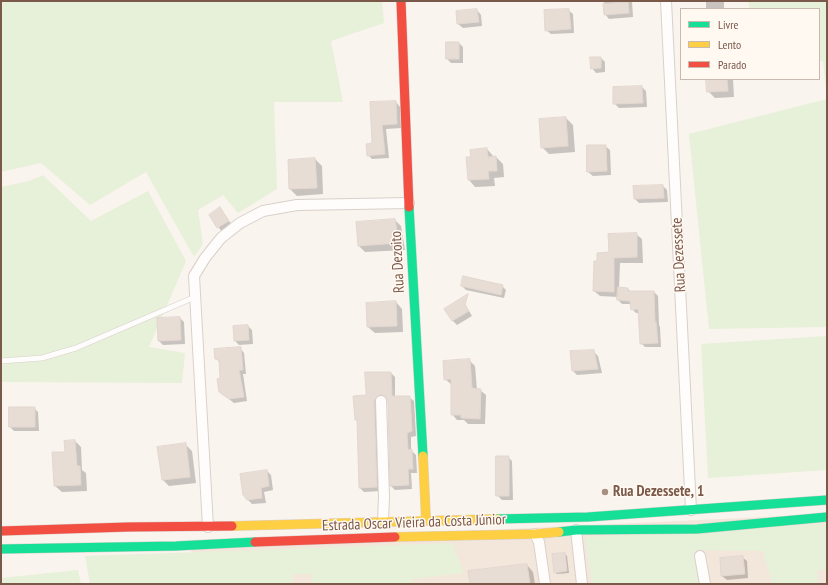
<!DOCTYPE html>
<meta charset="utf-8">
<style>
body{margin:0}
#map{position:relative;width:828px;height:585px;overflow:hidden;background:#faf4ee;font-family:"PT Sans Narrow",sans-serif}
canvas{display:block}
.frame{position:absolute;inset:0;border:2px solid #7b594a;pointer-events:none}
.legend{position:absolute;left:680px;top:8px;width:140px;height:72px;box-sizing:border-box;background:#fff9f2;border:1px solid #cab9af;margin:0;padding:5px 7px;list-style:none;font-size:12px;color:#7b594a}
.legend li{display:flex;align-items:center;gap:8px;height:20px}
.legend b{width:20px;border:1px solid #cab9af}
</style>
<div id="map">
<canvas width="828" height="585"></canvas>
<div class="frame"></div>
<ul class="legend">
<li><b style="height:5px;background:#16e098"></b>Livre</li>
<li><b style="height:5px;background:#ffcf43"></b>Lento</li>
<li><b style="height:5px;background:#f24e42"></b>Parado</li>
</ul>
</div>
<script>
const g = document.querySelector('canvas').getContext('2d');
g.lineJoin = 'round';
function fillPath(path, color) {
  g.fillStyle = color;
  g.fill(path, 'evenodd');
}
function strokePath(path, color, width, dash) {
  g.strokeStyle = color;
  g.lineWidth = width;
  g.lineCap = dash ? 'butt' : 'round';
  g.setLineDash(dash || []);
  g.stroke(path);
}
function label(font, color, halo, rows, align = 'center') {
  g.font = font + ' "PT Sans Narrow",sans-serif';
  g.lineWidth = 3;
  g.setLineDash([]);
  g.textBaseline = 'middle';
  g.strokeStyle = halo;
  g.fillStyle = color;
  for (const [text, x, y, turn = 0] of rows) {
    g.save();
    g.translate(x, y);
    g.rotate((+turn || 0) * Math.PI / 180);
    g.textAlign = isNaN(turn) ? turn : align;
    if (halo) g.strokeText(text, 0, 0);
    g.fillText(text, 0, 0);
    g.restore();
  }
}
fillPath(new Path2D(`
 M827 514V584H196L190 544Z`), '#f3e7dc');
fillPath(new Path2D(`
 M1 1H382L384 23 331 41 343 102H274L277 189 238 213 223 195 198 210 203 244 194 257 146 172 90 205 41 163 1 172Z
 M748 1H827V327L709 329 689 134 827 99 823 61H819V9H750Z
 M43 175 91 221 148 191 186 261 149 347 185 353 182 383 1 382V187L29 181Z
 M827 336V470L708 478 701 344Z
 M827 523V569L817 571 818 584H770L772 583 763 551 695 550 699 584H592L585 537Z
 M452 543 464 573 413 579V584H313L311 574H293V584H90L85 556Z
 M78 570 81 584H1V578Z`), '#e7f0d8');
fillPath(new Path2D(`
 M604 1H632L633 17 609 19 605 14Z
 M706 1H724V9H706Z
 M477 10 481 15 482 26 463 28 458 24Z
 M568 10 573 14 574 33 551 34 546 30Z
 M447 43H459L463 47V63H451L447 59Z
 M601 58 605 62V72L596 73 592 68Z
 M707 79H733L734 97 715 98 708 91Z
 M642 87 646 91 647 107 619 108 614 103Z
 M396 102 400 107 401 128 386 129 389 158 372 159 368 155 373 144 371 103Z
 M566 118 573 125 575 152 549 154 542 147Z
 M605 146 610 150 611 175 593 176 588 172Z
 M487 149 494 157H496L503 164 504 177 494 178 495 186 475 187 469 180 467 158H472Z
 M315 159 322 166 323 194 297 196 290 189Z
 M663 186 667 190 668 202 639 203 635 199Z
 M220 209 232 225 222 232 210 215Z
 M395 220 401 226 405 250 365 252 359 246Z
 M636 234 642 239 643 263H620L619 288 628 289 631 292H654L658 296 659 325 660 327 661 347H645L641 343 639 313H636L632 309V304H622L618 300V297L600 296 594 291 598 262Z
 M462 286H502L506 290 504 298 466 290Z
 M396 302 402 309 403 332 375 333 368 327Z
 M465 304 472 316 457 325 453 321 445 309Z
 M180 318 184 322 185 344 163 345 158 340Z
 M248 326 252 330 253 344 239 345 235 341Z
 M240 348 244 353 246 374H243L247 401 234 403 220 392 221 379 220 363 216 358Z
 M593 351 598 356 602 373 577 375 573 371Z
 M469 360 475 366 477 390H480L486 395 485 424H468L464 420H457L452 414V385L445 379Z
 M391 373 395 377V397H409L414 401 416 436 411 437V450L416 455 417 473H411L412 489 395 490 391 486 388 401 385 398 381 491 364 492 360 488 358 422 356 420 367 396Z
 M34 408 38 412 39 431H14L10 427Z
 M75 441 81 447 82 470 86 473 87 491 62 492 55 486 66 453Z
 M185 444 192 451 196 483 169 486 162 479Z
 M508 457 512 461 513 500H502L497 495Z
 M267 471 271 475 273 490 264 492 266 503 252 504 248 500Z
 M565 554 567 556 569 573 557 574 555 572Z
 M742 557 747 561 748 578 727 580 722 576Z
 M527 565 533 572 535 584H471Z`), '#0003');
const building = new Path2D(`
 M628 2 629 13 604 15 603 4Z
 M477 9 479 22 457 24 456 11Z
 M569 9 571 29 545 31 544 10Z
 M446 42H459V59H446Z
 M590 57H601V68L591 69Z
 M706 79H727L728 91 707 92Z
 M642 86 643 103 613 104V87Z
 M396 101 397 124 382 125 385 154 367 156 366 144 372 143 370 102Z
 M566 117 568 146 541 148 539 119Z
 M587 145H606L607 171 587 172Z
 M487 148 488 157 496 156 497 171H488L489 179 468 180 466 157H471L470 150Z
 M315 158 317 188 289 189 288 160Z
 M663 185 664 198 634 199 633 186Z
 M220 207 229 221 217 228 209 215Z
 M395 219 399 243 358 246 356 222Z
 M637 233V257L614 258V292L593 291 594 261H597V253L609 252 608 234Z
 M463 276 503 285 501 295 461 286Z
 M618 287 628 288V291H654L655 322H656L658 343 640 344 638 309 631 310 630 301 617 300Z
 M468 294 465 305 469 311 452 321 444 309Z
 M396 301 397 326 367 327 366 303Z
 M180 317 181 340 158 341 157 318Z
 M248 325 249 340 234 341 233 326Z
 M241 347 243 370H239L244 397 229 399 219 392 217 379 220 378 219 360 215 359 214 349Z
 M594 350 598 369 572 371 570 351Z
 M470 359 472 388 481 389 480 419 461 418V415H451V379L444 380 443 361Z
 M365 372H391L392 396H410L412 431 407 433 408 450 412 449 413 469H408L409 485 390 486 388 401 384 396 380 395 376 398 374 401 377 487 359 488 357 420H355L353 396 366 395Z
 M9 407H35V427H9Z
 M75 440 77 466H80L81 485 54 486 52 452H65L64 441Z
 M186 443 190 477 162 480 157 447Z
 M496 456H509V496H496Z
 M267 470 269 486 261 488 262 498 247 500 243 495 240 474Z
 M565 553 567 571 554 573 552 554Z
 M743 556 745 574 721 576 720 558Z
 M527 564 530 584H470L468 571Z`);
fillPath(building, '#e7ddd5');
strokePath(building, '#e3d7d0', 1);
const lane = new Path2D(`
 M1 361 42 358 76 348 195 297`);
const street = new Path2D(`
 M666 1 691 510
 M381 401 384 497 383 521
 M208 527 194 276 205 258 221 238 240 223 263 211 297 205 409 203
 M576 530 582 584
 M535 534 539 542 545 584
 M700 556 705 584`);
const fast = new Path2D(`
 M409 207 423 456
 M497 519 588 517 827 500
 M559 532 576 530 697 529 827 517
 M1 549 176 546 255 542`);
const slow = new Path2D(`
 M423 456 426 520
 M232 526 497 519
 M395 537 535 534 559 532`);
const jam = new Path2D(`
 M401 1 409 207
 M1 531 128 527 232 526
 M255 542 395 537`);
strokePath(lane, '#d9d0ca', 6);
strokePath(street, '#d9d0ca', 12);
strokePath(fast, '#d9d0ca', 10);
strokePath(slow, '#d9d0ca', 10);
strokePath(jam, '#d9d0ca', 10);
strokePath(lane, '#fefdfc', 5);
strokePath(street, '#fefdfc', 10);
strokePath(fast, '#16e098', 9);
strokePath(slow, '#ffcf43', 9);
strokePath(jam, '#f24e42', 9);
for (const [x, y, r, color] of [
 [605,492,4,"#a78f83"]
]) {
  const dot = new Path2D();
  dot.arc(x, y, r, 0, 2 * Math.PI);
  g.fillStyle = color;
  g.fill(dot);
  strokePath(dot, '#fff9f2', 1.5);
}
label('15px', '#7b594a', '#fff9f2', [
 ["Rua Dezessete",679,255,-93],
 ["Rua Dezoito",398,262,-93],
 ["Estrada Oscar Vieira da Costa Júnior",414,523,-2]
]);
label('bold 15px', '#7b594a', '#fff9f2', [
 ["Rua Dezessete, 1",613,492]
], 'left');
</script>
